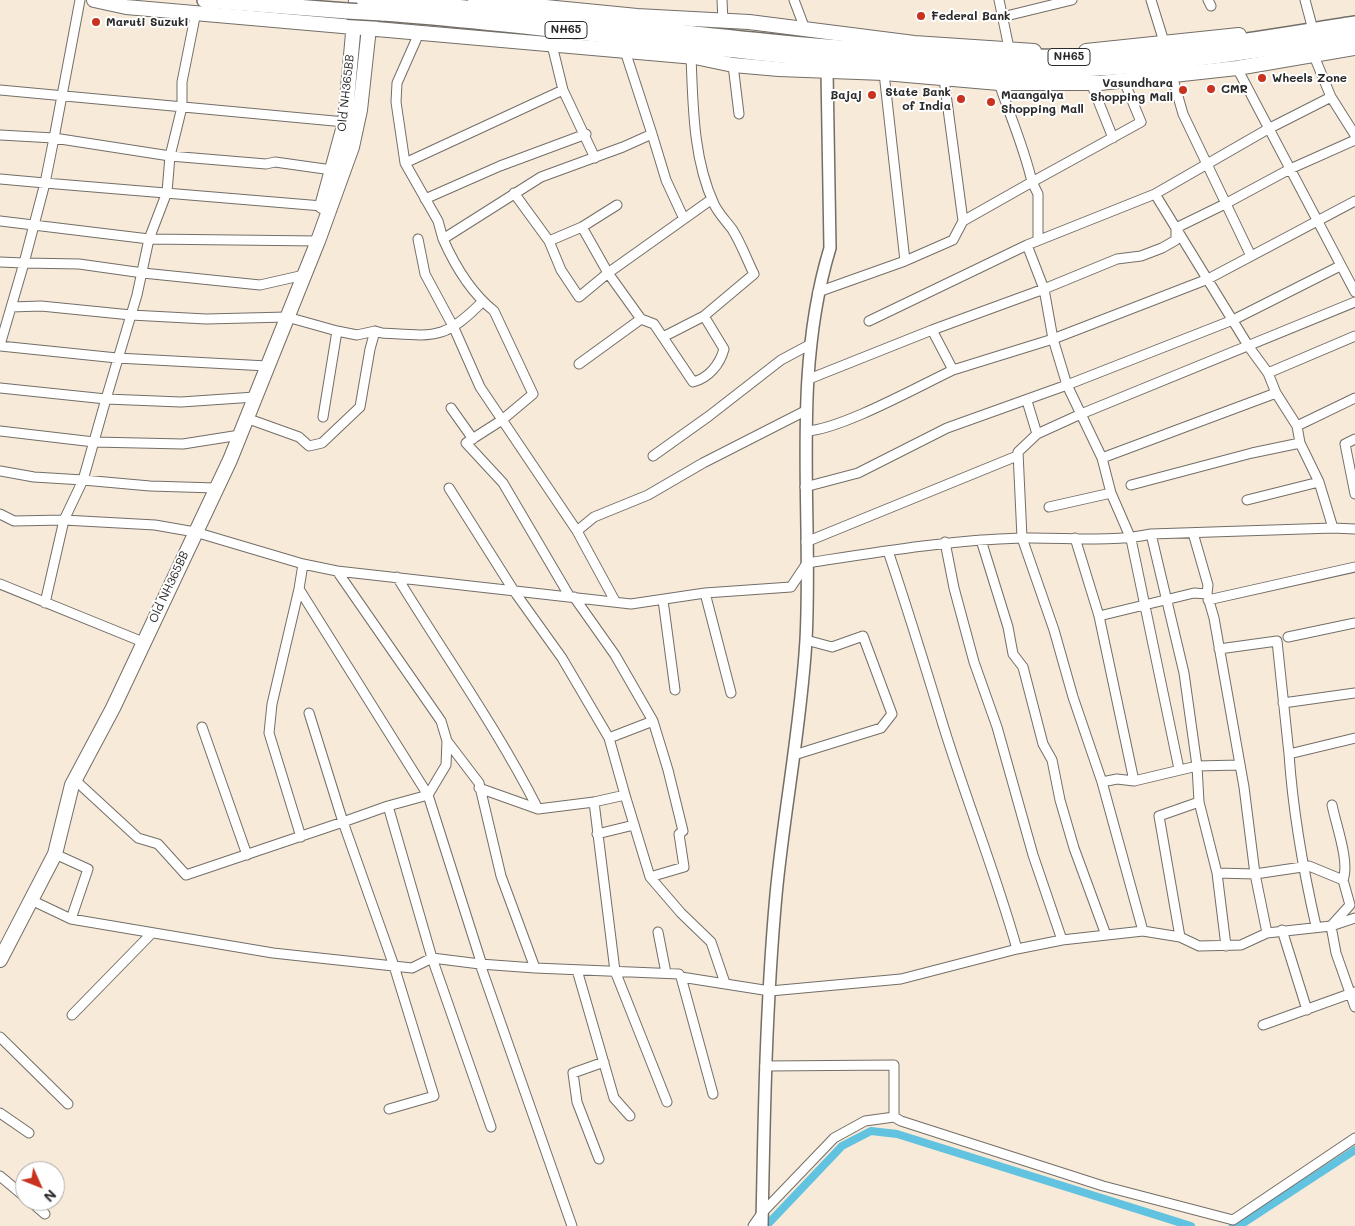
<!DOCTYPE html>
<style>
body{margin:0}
#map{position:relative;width:1355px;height:1226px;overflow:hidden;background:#f8ead8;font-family:Mali,sans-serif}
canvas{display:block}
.north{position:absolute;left:15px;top:1161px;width:50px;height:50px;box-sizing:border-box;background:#fff;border:1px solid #aaa;border-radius:50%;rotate:134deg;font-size:14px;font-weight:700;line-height:20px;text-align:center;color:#2b2b2b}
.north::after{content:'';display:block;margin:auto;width:18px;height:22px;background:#c8321e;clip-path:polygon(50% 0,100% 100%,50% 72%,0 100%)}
</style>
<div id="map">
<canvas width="1355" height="1226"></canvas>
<div class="north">N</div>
</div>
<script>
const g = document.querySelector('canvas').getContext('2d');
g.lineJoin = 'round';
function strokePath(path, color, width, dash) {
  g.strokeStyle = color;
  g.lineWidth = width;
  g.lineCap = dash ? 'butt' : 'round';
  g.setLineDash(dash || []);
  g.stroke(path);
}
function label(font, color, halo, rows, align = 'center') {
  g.font = font + ' Mali,sans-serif';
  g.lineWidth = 4;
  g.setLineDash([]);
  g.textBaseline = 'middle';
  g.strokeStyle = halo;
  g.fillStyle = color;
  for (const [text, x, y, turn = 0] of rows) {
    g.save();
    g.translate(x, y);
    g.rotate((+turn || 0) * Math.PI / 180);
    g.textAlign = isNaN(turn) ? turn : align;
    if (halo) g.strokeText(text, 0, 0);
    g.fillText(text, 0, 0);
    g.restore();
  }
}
strokePath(new Path2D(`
 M766 1226 842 1146 871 1131 897 1134 1191 1226
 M1233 1226 1245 1222 1355 1150`), '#61c3df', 8);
const street = new Path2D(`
 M722 0 723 21
 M794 0 805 29
 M999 0 1009 48
 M1151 0 1165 45
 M1208 0 1211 6
 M1305 0 1312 26
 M196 12 182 82V107L170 156 167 192 149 239 137 295 106 399 181 402 255 397
 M1002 17 1072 0
 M420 31 397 83 396 102 405 163 563 90 552 45
 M1314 56 1331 97 1355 135
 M733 65 739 114
 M1237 68 1355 292
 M1171 72 1183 114 1250 254
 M1091 83 1113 138
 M0 90 345 122
 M563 90 595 158
 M652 134 666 180 684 219
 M0 135 54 138 80 0
 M405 163 438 221 443 239 541 177 623 147 652 134 625 51
 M0 179 45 183 54 138 170 156 266 164 275 162 332 170
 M514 193 549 241 561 270 579 297 608 273 712 199
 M1155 194 1249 347 1268 373 1276 393 1297 426 1300 443 1319 482 1247 500
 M425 199 500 166 586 134
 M0 221 149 239 318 241
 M963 221 1032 182C1024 147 1010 116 999 83
 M582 227 608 273 641 319
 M418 239 425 274 454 328 480 387 577 531 615 601
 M443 239C455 266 470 292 494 311L533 394 502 420 466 443 503 483 570 597
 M1038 240V194L1032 182 1141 122 1124 81
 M549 241 582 227 617 205
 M905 261 953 240 963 221 944 79
 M0 262 24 263 45 183 322 206
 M818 292 905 261 884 73
 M11 307 41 306 131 315 206 319 287 317 337 331 357 335 375 331 382 333C434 336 444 341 483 301
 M869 321 1027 245 1155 194 1268 129 1331 97
 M932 330 1044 289 1117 259 1141 256 1162 248 1176 240V228L1225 204 1290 169 1355 140
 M663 337 704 316
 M0 345 24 263 79 264 143 273 260 285 304 275
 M0 346 117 358 267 366
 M579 364 641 319 654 324 693 382C709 378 720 364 724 349L704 316 754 274C747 260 741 243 732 229 726 221 718 213 714 204 693 159 693 105 691 56
 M1268 373 1355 336
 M809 379 932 330 953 370 1053 339 1044 289 1027 245
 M0 388 106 399 83 480 150 486 216 488
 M1276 393 1102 458 1067 385 1233 320 1340 266
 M1027 401 1037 434 1018 452 1022 538 1054 630 1073 697 1102 782 1143 931
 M451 408 473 439
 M323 417 337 331
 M246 418 299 437 309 446 322 443 360 407 370 349 375 331
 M1297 426 1355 398
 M0 431 94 442 183 444 240 435
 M806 431C840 430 919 386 953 370
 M1037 434 1081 414 1355 302
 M1355 439 1345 444 1355 494
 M653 456 709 416 781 360 809 345
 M1102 458 1111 493 1131 539 1179 769
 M0 471 34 477 83 480 64 520 45 603
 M1319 482 1333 528
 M1131 485 1252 453 1300 443
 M805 487 858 473 947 428 1067 385 1053 339 1208 279 1355 201
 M449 488 514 591 562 658 609 738 625 795 594 802 538 809
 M1049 507 1111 493
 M0 514 14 521 64 520 155 525 195 532 303 564 337 571 631 604 705 593 791 587 807 563C878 552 949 540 1022 538 1065 537 1109 543 1151 534L1333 528 1355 529
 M577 531 594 517 648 495 703 463 807 410
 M1151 534 1184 673 1197 766 1199 802
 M1075 538 1099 616 1134 781
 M981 540 1008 627 1013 654 1023 667 1043 744 1052 760 1060 800 1074 848 1106 935
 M806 542 1017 456
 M945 542 954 588 974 662 997 727 1033 855 1062 940
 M888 551C908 610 926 669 944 728 967 802 996 874 1017 949L1062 940 1143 931 1180 937 1199 946 1241 945 1267 933 1331 926 1350 905 1343 880 1309 866 1255 874 1244 787 1214 618 1207 594 1208 585 1193 533
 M303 564 299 589 428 795 446 765 447 741
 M337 571 441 721 447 741 479 783 501 876 535 968
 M397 577C444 654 497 728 538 809L479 788
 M0 584 143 642
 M299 589 272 704 269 733 301 837
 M705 593 731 693
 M574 597 615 655 653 721 609 738
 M663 600 675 690
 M1208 600 1355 567
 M1099 616 1194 593 1207 594
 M1288 637 1355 623
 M1219 649 1277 641 1289 754
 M1283 703 1355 693
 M202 727 247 855
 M794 755 881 728 892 714 863 636 832 647 806 640
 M75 780 138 838 158 844 186 875 343 822 309 713
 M1102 782 1117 779 1134 781 1197 766 1239 765
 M625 795 650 877 684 867 679 834 683 831 668 770 653 721
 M594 802 615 971 667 1102
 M1332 805C1336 825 1350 862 1343 880
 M388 806 343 822 394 966 434 1096 389 1109
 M597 834 634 825
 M55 854 88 869 71 919
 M1217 873 1226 946
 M650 877 681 913 711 942 725 983
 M31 900 71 919 273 953 412 968 432 958 480 964 535 968 679 974 681 977 770 991 901 979 1017 949
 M1355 918 1331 926 1336 953 1355 1007
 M1316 926C1303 869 1293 812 1289 754L1355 738
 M1282 930 1307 1010
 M658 932 666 973
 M1180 937 1159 816 1199 802 1217 873 1255 874 1267 933
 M480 964 572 1226
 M482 965 428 795 388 806 432 958 491 1127
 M577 970 614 1098 630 1116
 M681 977 713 1094
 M72 1015 152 933
 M1263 1025 1355 992
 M0 1037 68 1104
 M765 1066 894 1065V1117L901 1121 1103 1186 1233 1220 1355 1138
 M0 1113 29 1133
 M599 1159 577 1102 573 1073 604 1062
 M0 1176 25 1197
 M30 1201 45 1214
 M753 1226 762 1213 834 1138 865 1121 894 1117`);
const secondary = new Path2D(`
 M762 1226C764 1116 766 1005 776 895 784 810 801 726 806 640 813 509 791 376 830 248L827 71`);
const primary = new Path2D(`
 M94 0 126 7 695 57 733 65 779 69 884 73 999 83H1100L1237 68 1355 48
 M475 0 637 16 749 22 914 43 1034 51
 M1086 51 1239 35
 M328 208 322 206 345 122 356 0
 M0 960 55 854 72 785 113 708 230 460 318 241 352 147 360 110 369 28`);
const highway = new Path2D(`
 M205 0 347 11
 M384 2 446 6C656 28 866 60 1077 57 1169 56 1264 38 1355 24
 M382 13C598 28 812 69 1028 70 1138 71 1246 51 1355 36
 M369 28 373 1`);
strokePath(street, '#736e68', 11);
strokePath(secondary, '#736e68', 14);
strokePath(primary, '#736e68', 16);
strokePath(highway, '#736e68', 18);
strokePath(street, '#fff', 9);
strokePath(secondary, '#fff', 11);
strokePath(primary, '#fff', 14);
strokePath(highway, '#fff', 15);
const highwayBridge = new Path2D(`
 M364 0 384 2
 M347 11 382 13`);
strokePath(highwayBridge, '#736e68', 18, []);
strokePath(highwayBridge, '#fff', 15);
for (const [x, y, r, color] of [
 [921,16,5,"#c8321e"],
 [96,22,5,"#c8321e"],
 [1262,78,5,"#c8321e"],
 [1211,89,5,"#c8321e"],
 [1183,90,5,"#c8321e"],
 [872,95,5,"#c8321e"],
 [961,99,5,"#c8321e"],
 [991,102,5,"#c8321e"]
]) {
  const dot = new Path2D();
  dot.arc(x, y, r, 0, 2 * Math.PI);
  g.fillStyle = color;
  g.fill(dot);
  strokePath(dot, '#fff', 2);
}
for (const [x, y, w] of [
 [566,30,42],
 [1069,57,42]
]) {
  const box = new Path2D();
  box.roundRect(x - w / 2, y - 8.5, w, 17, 4);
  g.fillStyle = '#fff';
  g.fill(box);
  strokePath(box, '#2b2b2b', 1);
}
label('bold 11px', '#2b2b2b', null, [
 ["NH65",566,30],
 ["NH65",1069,57]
]);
label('bold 12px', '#2b2b2b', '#fff', [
 ["Federal Bank",931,16],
 ["Maruti Suzuki",106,22],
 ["Wheels Zone",1272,78],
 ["Vasundhara",1173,83,"right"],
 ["Shopping Mall",1173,97,"right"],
 ["CMR",1221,89],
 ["State Bank",951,92,"right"],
 ["of India",951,106,"right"],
 ["Bajaj",862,95,"right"],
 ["Maangalya",1001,95],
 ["Shopping Mall",1001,109]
], 'left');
label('12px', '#2b2b2b', '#fff', [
 ["Old NH365BB",346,93,-84],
 ["Old NH365BB",169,587,-65]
]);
</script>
